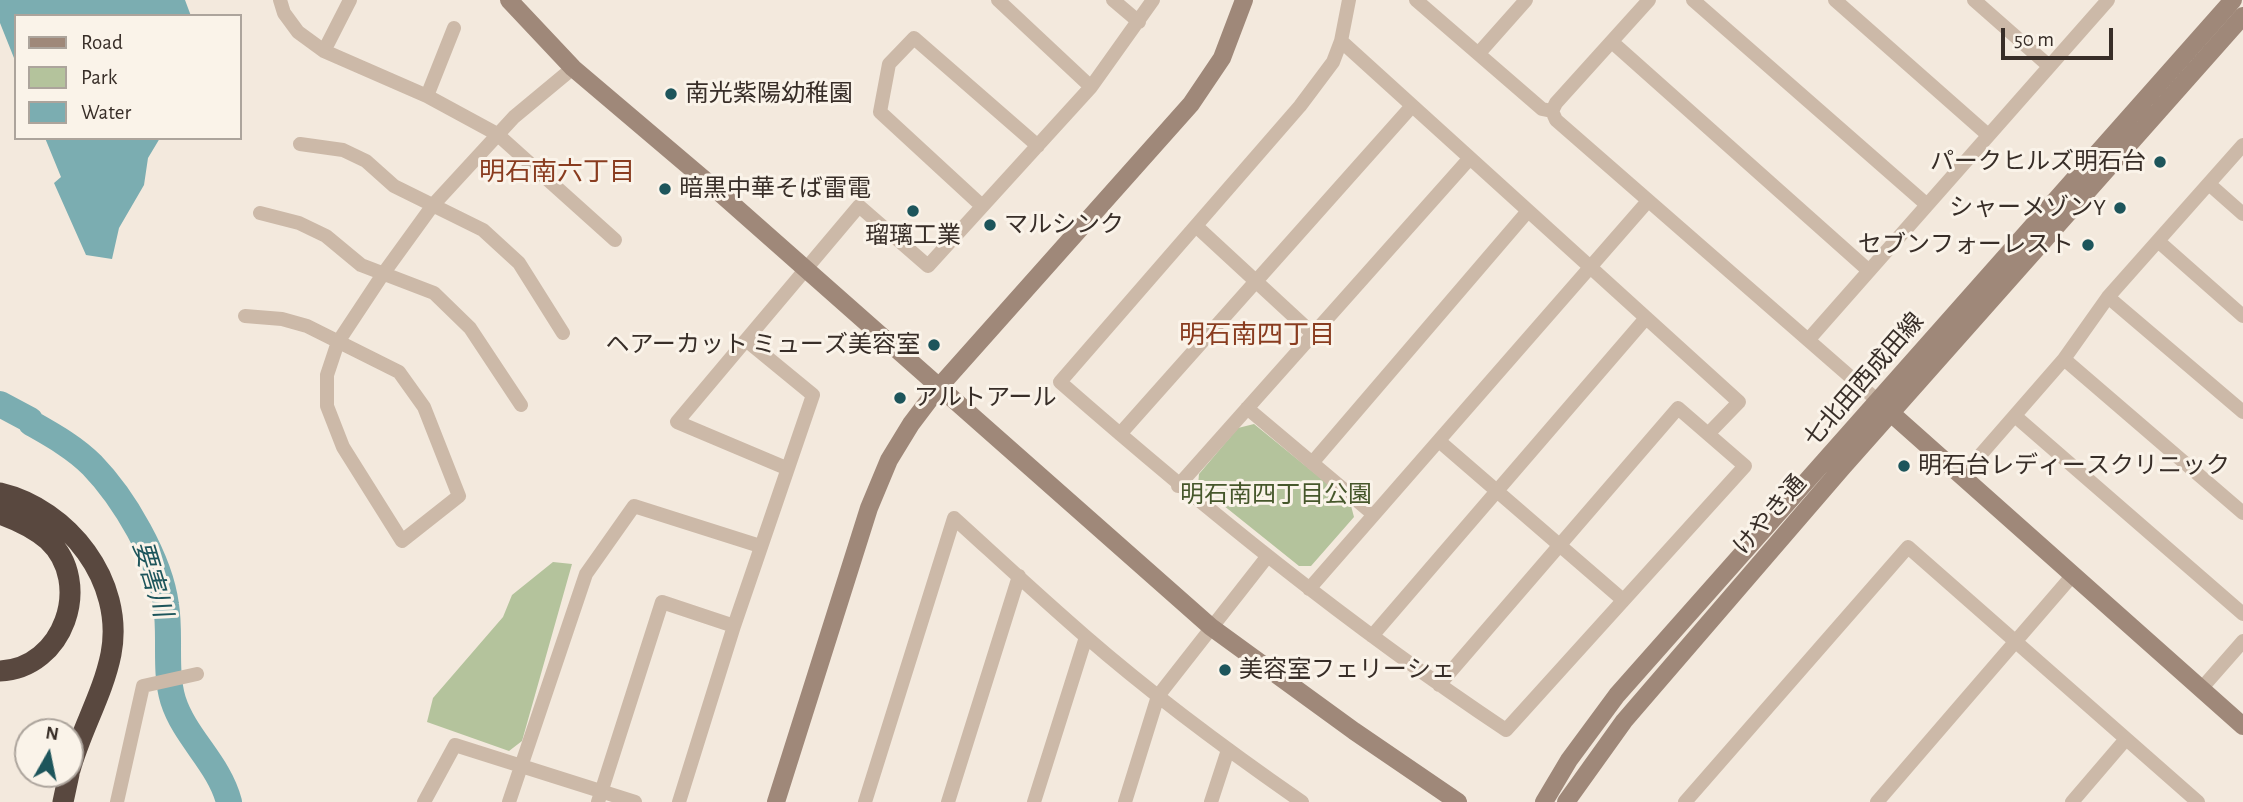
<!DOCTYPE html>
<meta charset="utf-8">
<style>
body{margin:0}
#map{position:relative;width:2243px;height:802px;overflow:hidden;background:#f3e9dd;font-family:"Alegreya Sans",sans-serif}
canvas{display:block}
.legend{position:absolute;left:14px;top:14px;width:228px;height:126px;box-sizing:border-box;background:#faf3e9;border:2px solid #aca49c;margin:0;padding:9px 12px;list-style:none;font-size:21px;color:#382e28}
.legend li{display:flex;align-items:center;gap:14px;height:35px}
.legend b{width:35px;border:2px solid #aca49c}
.north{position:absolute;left:14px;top:718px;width:70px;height:70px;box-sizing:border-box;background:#faf3e9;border:2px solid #aca49c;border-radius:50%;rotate:9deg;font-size:19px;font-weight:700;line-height:28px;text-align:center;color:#382e28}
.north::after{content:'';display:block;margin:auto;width:24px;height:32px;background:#1d555b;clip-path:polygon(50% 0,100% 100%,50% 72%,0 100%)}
.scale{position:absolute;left:2001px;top:28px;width:112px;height:32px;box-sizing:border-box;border:4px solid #382e28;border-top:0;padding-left:9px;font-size:21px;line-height:24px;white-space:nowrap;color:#382e28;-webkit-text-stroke:5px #faf3e9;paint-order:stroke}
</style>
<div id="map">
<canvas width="2243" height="802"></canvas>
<ul class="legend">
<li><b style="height:9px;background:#9f8879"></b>Road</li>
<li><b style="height:19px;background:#b4c39c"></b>Park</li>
<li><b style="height:19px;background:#7badb1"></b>Water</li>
</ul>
<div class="north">N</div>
<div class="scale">50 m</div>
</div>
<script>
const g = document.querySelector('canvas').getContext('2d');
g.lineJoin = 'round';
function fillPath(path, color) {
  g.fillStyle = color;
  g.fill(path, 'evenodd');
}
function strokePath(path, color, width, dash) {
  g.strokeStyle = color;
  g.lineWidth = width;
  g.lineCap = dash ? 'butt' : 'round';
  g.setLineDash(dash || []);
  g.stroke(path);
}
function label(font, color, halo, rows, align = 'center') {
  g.font = font + ' "Alegreya Sans","Noto Sans JP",sans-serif';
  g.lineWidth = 6;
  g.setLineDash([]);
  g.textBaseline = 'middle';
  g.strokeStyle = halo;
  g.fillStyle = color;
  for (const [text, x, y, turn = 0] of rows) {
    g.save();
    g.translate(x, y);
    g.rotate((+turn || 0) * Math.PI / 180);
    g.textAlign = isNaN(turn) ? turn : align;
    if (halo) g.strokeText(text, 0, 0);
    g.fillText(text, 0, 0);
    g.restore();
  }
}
fillPath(new Path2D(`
 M1254 424 1350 502 1354 517 1311 566H1299L1198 485 1199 474 1238 428Z
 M553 562 572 564 522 741 509 751 427 722 433 698 503 617 512 595Z`), '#b4c39c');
fillPath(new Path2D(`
 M0 0H185L191 16H16V63L0 23Z
 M45 138H160L148 158 144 185 119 228 112 259 86 255 54 183 61 177Z`), '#7badb1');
strokePath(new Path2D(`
 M0 404 30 420 31 423C52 435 74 447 92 465 124 498 160 559 166 605 171 635 164 670 173 700 185 738 219 763 229 802`), '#7badb1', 26);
strokePath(new Path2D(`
 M280 0 284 13 298 32 324 51 427 96 497 134 615 240
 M998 0 1091 87
 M1113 0 1139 22
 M1349 0 1341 41 1333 62 1300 106 1060 382C1204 508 1347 624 1506 730L1745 466 1678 408 1439 685
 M1416 0 1542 109 1552 111
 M1649 0 1556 103 1552 111 1556 120 1878 401
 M1693 0 1926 204
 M1835 0 1988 135
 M1974 0 2049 66
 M1341 41 1739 402 1708 434
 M1612 42 1868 270
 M324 51 350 0
 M1479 53 1526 0
 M427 96 454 28
 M300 144 343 150 366 161 394 186 483 230 519 263 563 333
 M2209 184 2243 214
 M982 206 880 112 889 64 914 38 1038 146
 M260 213 299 223 326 236 361 265 434 293 470 328 521 405
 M1196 226 1313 334
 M2158 241 2243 316
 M2108 297 2243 412
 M245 316 282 319 307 326 399 372 424 407 459 496 402 541 343 447 327 406V375L338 342 383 274 433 205 514 117 573 68
 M1809 339 2108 0
 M746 340 677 422 786 468
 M2064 359 2243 513
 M1247 408 1373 514
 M2015 416 2243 614
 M1120 434 1412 106
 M1439 441 1623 600
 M1312 463 1528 211
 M1962 476 2064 359 2108 297 2243 145
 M1178 486 1470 158
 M1309 589 1648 201
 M1372 636 1646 318
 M2201 689 2243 641
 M117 802 143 686 197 674
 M424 802 455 745 635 802
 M509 802 586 574 634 506 760 546
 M598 802 662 602 734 626
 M679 802 734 626 813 395 746 340 859 206 928 266 1091 87 1153 0
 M865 802 954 518C997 557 1041 598 1085 636 1154 696 1227 750 1302 802
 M948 802 1019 576
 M1034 802 1086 637
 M1125 802 1158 696 1267 557
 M1211 802 1228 750
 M1685 802 1908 547 2198 802
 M1877 802 2072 576
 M2072 802 2126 739`), '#ccb9a8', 14);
strokePath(new Path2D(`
 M509 0 573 68 705 180 1211 627 1354 731 1458 802
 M1892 414 2243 726
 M776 802 869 508 889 460 911 424 939 387 1191 104 1222 58 1244 0
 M1544 802 1569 760 1617 695 2233 0
 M1566 802 1624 721 1842 468 2243 16`), '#9f8879', 18);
strokePath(new Path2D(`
 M0 493C68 509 125 581 111 654 103 694 81 730 70 770
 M0 514C17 520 34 528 48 540 94 583 63 669 0 671
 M63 802 69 774`), '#59483f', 21);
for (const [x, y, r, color] of [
 [671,94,7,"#1d555b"],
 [2160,162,7,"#1d555b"],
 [665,189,7,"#1d555b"],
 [2120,208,7,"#1d555b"],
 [913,211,7,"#1d555b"],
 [990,225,7,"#1d555b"],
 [2088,245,7,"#1d555b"],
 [934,345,7,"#1d555b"],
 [900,398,7,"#1d555b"],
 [1904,466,7,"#1d555b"],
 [1225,670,7,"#1d555b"]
]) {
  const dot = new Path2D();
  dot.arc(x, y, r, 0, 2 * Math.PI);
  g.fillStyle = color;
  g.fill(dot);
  strokePath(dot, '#faf3e9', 2.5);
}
label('24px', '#382e28', '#faf3e9', [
 ["南光紫陽幼稚園",685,94],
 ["パークヒルズ明石台",2146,162,"right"],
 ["暗黒中華そば雷電",679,189],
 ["シャーメゾンY",2106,208,"right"],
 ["マルシンク",1004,225],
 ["瑠璃工業",913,236,"center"],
 ["セブンフォーレスト",2074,245,"right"],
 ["ヘアーカット ミューズ美容室",920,345,"right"],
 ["アルトアール",914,398],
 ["明石台レディースクリニック",1918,466],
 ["美容室フェリーシェ",1239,670]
], 'left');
label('24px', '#382e28', '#faf3e9', [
 ["七北田西成田線",1864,380,-49],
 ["けやき通",1770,515,-49]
]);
label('24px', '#46572b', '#faf3e9', [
 ["明石南四丁目公園",1276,495]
]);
label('26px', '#893c1f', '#faf3e9', [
 ["明石南六丁目",557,172],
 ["明石南四丁目",1257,335]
]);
label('italic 26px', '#1d555b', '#faf3e9', [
 ["要害川",152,579,73]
]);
</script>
